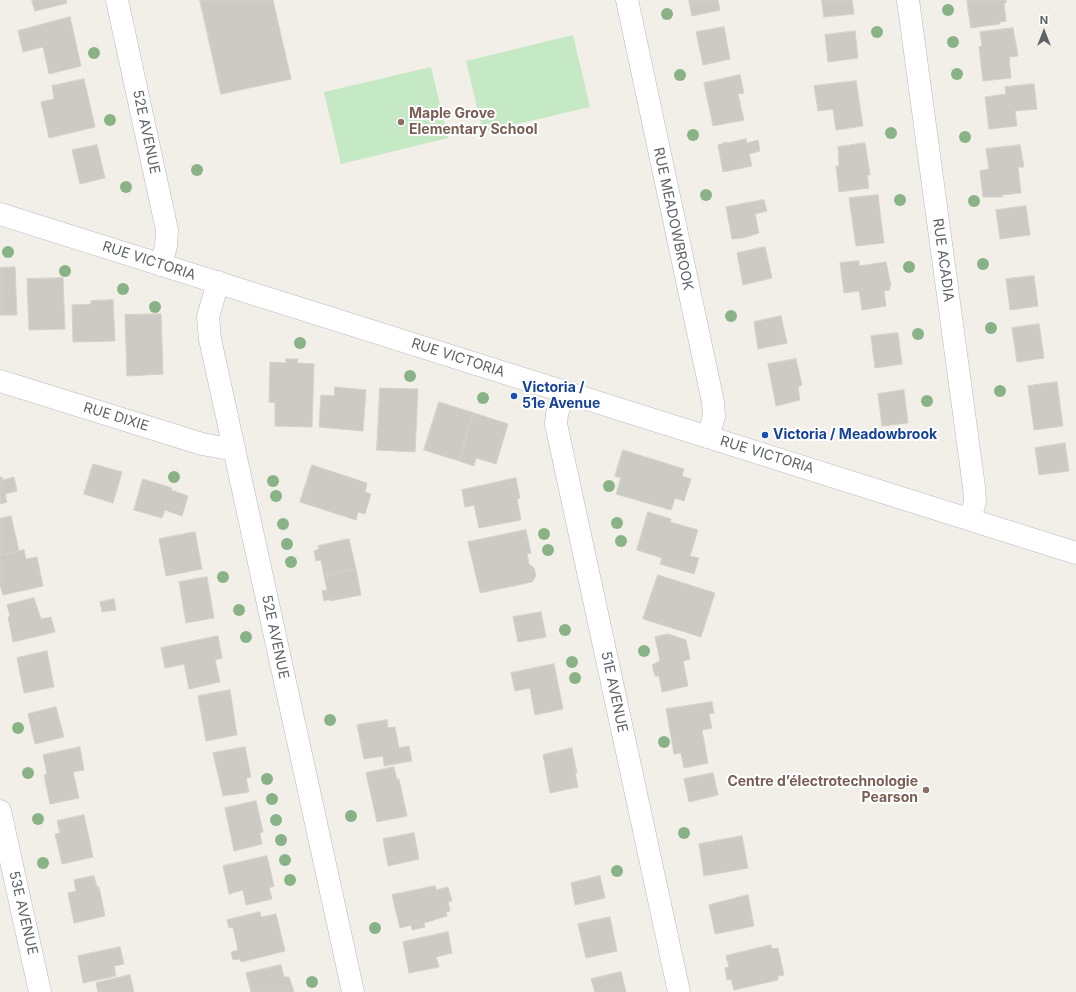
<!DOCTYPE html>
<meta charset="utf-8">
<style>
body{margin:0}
#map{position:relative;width:1076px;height:992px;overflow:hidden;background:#f1efe8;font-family:Inter,sans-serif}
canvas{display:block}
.north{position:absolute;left:1024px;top:12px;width:40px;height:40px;-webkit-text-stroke:3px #fff;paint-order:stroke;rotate:0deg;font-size:11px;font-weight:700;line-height:16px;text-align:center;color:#5f6368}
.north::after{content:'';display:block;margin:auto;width:14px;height:18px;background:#5f6368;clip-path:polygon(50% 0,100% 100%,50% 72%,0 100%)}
</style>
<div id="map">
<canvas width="1076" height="992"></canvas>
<div class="north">N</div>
</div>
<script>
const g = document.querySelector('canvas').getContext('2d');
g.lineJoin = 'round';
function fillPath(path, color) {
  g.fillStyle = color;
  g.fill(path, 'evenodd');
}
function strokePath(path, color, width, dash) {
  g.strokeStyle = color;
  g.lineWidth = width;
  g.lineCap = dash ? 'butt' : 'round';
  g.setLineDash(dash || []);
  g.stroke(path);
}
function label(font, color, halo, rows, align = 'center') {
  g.font = font + ' Inter,sans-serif';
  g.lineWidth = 4;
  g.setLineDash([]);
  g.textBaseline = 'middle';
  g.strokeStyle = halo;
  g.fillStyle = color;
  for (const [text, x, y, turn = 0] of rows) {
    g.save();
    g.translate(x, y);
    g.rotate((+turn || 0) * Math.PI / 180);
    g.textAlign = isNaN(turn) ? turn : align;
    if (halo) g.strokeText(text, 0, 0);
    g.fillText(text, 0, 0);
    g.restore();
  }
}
fillPath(new Path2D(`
 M573 35 590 107 483 132 466 61Z
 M431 67 448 138 341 164 324 92Z`), '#c5e8c5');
const building = new Path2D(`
 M32 0H66L67 3 35 11Z
 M200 0H273L291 79 221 94Z
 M689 0H718L720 10 692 16Z
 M822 0H852L854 14 824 17Z
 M967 0H1006V3H1004L1006 21 1000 22V24L971 28Z
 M70 17 81 66 49 74 43 47 23 52 18 31Z
 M724 27 730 59 703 65 696 32Z
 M1013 28 1018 56 1009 57 1011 78 983 81 979 47 982 46 980 32Z
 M855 31 858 58 828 62 825 35Z
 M740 75 744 93 738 94 744 120 713 126 704 83Z
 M84 79 95 127 49 138 41 102 54 99 52 86Z
 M856 81 863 126 836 130 833 109 818 111 814 86Z
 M1034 84 1037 109 1015 111 1017 126 989 129 985 97 1006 94 1005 87Z
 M746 139 747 143 758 140 760 151 749 154 752 166 723 172 718 145 723 144V143L727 142V143Z
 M865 143 870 175H867L869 188 839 192 836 166H839L838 147Z
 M97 145 105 178 80 184 72 150Z
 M1020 145 1024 167H1018L1021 193 1002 195 1003 197H983L980 171 989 169 986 149Z
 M878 195 884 243 856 246 849 198Z
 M764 200 767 211 755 214 759 233 743 238 732 239 726 207Z
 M1026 206 1030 235 1000 239 996 210Z
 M765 247 772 278 743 285 737 253Z
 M859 261V266L886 262 891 286H889L890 290 884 291 886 306 862 310 859 291 844 293 840 263Z
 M15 267 17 315H0V268Z
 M1034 276 1038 306 1010 310 1006 279Z
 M63 278 65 329 29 330 27 279Z
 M113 300 115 341 73 342 72 305 91 304V301Z
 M161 314 163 374 127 376 125 315Z
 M781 316 787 343 758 349 754 322Z
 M1039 324 1044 358 1017 362 1012 328Z
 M898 333 902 364 875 368 871 336Z
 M286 359H298L297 363 314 364 312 427 275 426V403L269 402 270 362 286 363Z
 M796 359 802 385 798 387 800 400 776 406 768 364Z
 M1057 382 1063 426 1034 430 1028 386Z
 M335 387 366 390 363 431 319 427 321 395 334 396Z
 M380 388 418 389 415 452 377 450Z
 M904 390 908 423 882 426 878 394Z
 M439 402 474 413 459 461 424 450Z
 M474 413 508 424 496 464 476 458 474 466 459 461Z
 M1065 443 1069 471 1039 475 1035 448Z
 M623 450 684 469 682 476 691 479 684 501 675 498 671 510 616 494 621 478 615 476Z
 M93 464 122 472 113 503 84 494Z
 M312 465 367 483 365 492 371 494 365 514 358 512 356 520 300 502Z
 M2 477 3 480 14 477 17 491 5 494 7 502 0 504V478Z
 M516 478 520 498 517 499 521 520 479 528 474 505 465 507 462 490Z
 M143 479 172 488 171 490 188 496 182 516 165 510 162 518 134 510Z
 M648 512 671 519 670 522 698 530 690 556 699 558 694 574 660 564 662 558 637 550Z
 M11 516 19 551 0 556V519Z
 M526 530 531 553 527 554 529 564 534 568 536 576 532 582 480 593 468 542Z
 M195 532 202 569 166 576 159 539Z
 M349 539 356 569 324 576 321 560 316 561 314 551 319 549 318 546Z
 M24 550 26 559 37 557 43 586 3 595 0 585V556Z
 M356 569 361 595 330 601 329 599 324 601 322 591 327 590 324 576Z
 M658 575 715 593 701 637 643 619Z
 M207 577 214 618 186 623 179 582Z
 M34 598 41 619 51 617 55 632 13 642 8 617 10 616 7 605Z
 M114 599 116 610 102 612 100 602Z
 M541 612 546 637 518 642 513 617Z
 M668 634 686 640 690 659 683 661 688 686 662 692 659 676H655L652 665 660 661 655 637Z
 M218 636 222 658 215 660 220 682 189 689 184 664 165 668 161 648Z
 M47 651 54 687 24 693 17 658Z
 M554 664 563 709 535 715 530 688 515 691 511 673Z
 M230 690 237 735 206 741 198 696Z
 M712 702 714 713 709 714 712 728 702 730 708 763 684 768 681 753 674 754 666 709Z
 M56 707 64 737 35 744 28 714Z
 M387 720 388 728 395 727 399 748 409 746 412 761 384 766 383 756 364 759 357 725Z
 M80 747 84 770 73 772 79 798 50 804 44 775 47 774 43 755Z
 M245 747 251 777 246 778 249 792 223 796 213 753Z
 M572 748 577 773H575L578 787 550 793 543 755Z
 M394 767 397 780 399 779 407 816 377 822 366 773Z
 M713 773 718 795 689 802 684 779Z
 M256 801 263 832 260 833 262 844 234 851 225 808Z
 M84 815 93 857 62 864 55 834 60 833 57 821Z
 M414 833 419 859 388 866 383 839Z
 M742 836 748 868 704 876 699 844Z
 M267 856 274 886 269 888 272 899 246 905 243 890 229 894 223 866Z
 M94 876 97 887H99L105 916 74 923 68 893 76 891 74 880Z
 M600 876 605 898 575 905 571 883Z
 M435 886 436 890 448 887 452 901 448 902 450 911 446 912 447 916 424 923 425 927 412 930 411 925 400 928 392 895Z
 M748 895 754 926 715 934 709 905Z
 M260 912 261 917 276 914 285 951 241 962 240 959 233 960 231 952 238 950 233 927 229 928 227 920Z
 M610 917 617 951 586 958 578 924Z
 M448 932 452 953 436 957 439 967 409 973 403 942Z
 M771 945 772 949 778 948 784 975 778 976V980L734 990 731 979 727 980 725 968 729 967 726 956Z
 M120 947 124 964 114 966 116 976 83 983 78 956Z
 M281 965 284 977H289L294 992H251L246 973Z
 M621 972 626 992H595L591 979Z
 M130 975 134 992H98L96 983Z`);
fillPath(building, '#cccac5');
strokePath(building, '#d6d1c6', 1);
const street = new Path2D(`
 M117 0 167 230 166 246 161 265
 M627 0 713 402 714 416 708 437
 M908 0 974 487 975 502 970 519
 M218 282 208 317 210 339 353 992
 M0 381 202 444 224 448H234
 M564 392 557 414 556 424 679 992
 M0 811 40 992`);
const secondary = new Path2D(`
 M0 214 1076 553`);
strokePath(street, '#b5b8bc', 23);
strokePath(secondary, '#b6babf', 23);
strokePath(street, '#fff', 22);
strokePath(secondary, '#fff', 22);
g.fillStyle = '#89b387';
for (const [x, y] of [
 [948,10],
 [667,14],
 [877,32],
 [953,42],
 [94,53],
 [957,74],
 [680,75],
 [110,120],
 [891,133],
 [693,135],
 [965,137],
 [197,170],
 [126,187],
 [706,195],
 [900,200],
 [974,201],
 [8,252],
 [983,264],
 [909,267],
 [65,271],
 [123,289],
 [155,307],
 [731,316],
 [991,328],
 [918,334],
 [300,343],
 [410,376],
 [1000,391],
 [483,398],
 [927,401],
 [174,477],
 [273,481],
 [609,486],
 [276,496],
 [617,523],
 [283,524],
 [544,534],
 [621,541],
 [287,544],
 [548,550],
 [291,562],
 [223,577],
 [239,610],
 [565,630],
 [246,637],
 [644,651],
 [572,662],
 [575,678],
 [330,720],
 [18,728],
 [664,742],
 [28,773],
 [267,779],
 [272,799],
 [351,816],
 [38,819],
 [276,820],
 [684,833],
 [281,840],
 [285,860],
 [43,863],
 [617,871],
 [290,880],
 [375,928],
 [312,982]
]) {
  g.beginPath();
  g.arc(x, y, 6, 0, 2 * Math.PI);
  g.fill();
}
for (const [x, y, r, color] of [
 [401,122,4,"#8d6e63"],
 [514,396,4,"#1a4fb4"],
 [765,435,4,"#1a4fb4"],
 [926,790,4,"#8d6e63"]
]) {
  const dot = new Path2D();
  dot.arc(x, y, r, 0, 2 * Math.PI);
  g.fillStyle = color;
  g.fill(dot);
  strokePath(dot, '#fff', 1.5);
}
label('bold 14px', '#785e54', '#fff', [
 ["Maple Grove",409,114],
 ["Elementary School",409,130],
 ["Centre d’électrotechnologie",918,782,"right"],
 ["Pearson",918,798,"right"]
], 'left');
label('14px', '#5f6368', '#fff', [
 ["52E AVENUE",146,132,78],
 ["RUE MEADOWBROOK",673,219,78],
 ["RUE ACADIA",943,260,82],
 ["RUE VICTORIA",149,261,18],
 ["RUE VICTORIA",458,358,18],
 ["RUE DIXIE",116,417,17],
 ["RUE VICTORIA",767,455,17],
 ["52E AVENUE",275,637,78],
 ["51E AVENUE",614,692,78],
 ["53E AVENUE",23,913,77]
]);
label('bold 14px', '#164399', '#fff', [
 ["Victoria /",522,388],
 ["51e Avenue",522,404],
 ["Victoria / Meadowbrook",773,435]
], 'left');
</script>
